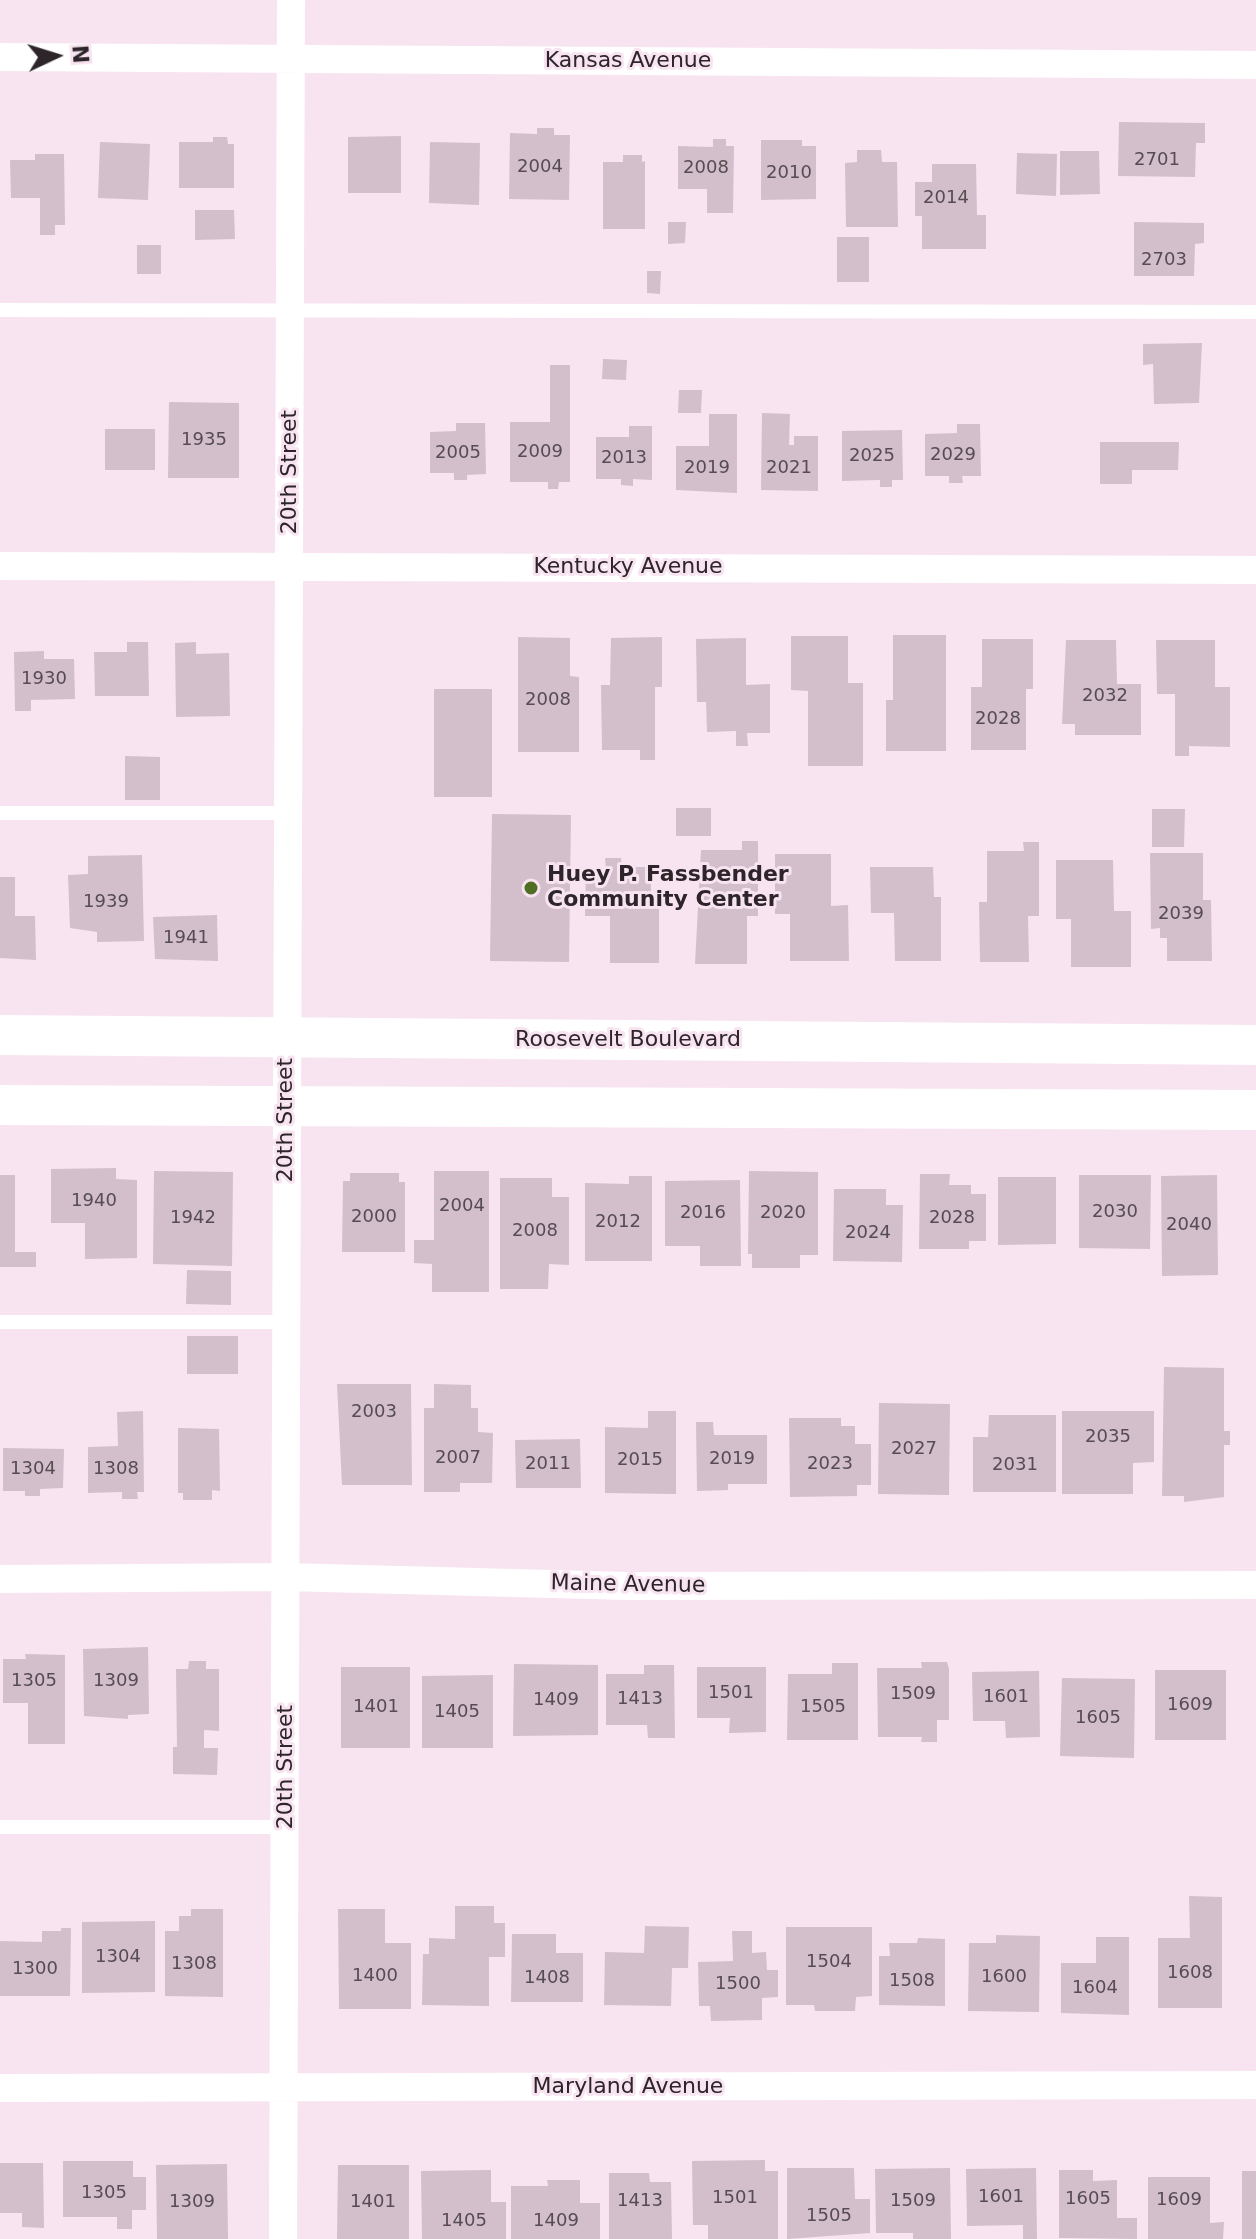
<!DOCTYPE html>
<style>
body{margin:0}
#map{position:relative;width:1256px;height:2239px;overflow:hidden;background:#f7e4f0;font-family:"DejaVu Sans",sans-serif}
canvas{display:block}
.north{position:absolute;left:16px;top:16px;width:80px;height:80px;-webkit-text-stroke:6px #f7e4f0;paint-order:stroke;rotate:86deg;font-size:22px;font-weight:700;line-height:32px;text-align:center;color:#2d252a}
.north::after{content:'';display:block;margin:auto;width:28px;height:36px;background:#2d252a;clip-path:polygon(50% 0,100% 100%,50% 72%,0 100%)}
</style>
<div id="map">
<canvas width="1256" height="2239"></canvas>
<div class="north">N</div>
</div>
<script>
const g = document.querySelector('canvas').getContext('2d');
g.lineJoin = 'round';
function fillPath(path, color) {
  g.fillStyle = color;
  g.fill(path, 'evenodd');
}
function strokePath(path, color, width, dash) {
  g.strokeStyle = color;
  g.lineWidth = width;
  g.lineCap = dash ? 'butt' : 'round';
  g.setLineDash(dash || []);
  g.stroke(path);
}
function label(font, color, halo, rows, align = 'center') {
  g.font = font + ' "DejaVu Sans",sans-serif';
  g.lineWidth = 6;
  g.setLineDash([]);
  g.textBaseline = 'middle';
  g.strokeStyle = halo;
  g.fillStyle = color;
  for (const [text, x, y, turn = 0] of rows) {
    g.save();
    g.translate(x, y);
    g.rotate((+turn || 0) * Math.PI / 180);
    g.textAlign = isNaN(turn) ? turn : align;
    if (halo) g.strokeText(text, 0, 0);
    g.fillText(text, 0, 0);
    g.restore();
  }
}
fillPath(new Path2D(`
 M1119 122 1205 123V143H1196L1195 177 1118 176Z
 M537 128H554V135H570L569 200 509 199 510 133 537 134Z
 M401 136V193H348V137Z
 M213 137H227L228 144H234V188H179V142H213Z
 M713 139H726V146H734L733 213H707V189H678V146L713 147Z
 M761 140H802V146H816V199L761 200Z
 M100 142 150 144 148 200 98 198Z
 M430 142 480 143 479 205 429 203Z
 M857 150H881L882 162H897L898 227H846L845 163 857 162Z
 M1060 151H1099L1100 194 1060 195Z
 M1017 153 1057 154 1056 196 1016 194Z
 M35 154H64L65 225H55V235H40V198H11L10 160H35Z
 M623 155H642V162L645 161V229H603V162H623Z
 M932 164H976L977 215H986V249H922V216H915V182H932Z
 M195 210H234L235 239 195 240Z
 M668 222H686L685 243 668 244Z
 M1134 222 1204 223V243L1195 244 1194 276H1134Z
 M837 237H869V282H837Z
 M137 245H161V274H137Z
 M647 271H661L660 294 647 293Z
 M1202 343 1199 403 1154 404 1153 364 1143 365V344Z
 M603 359 627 360 626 380 602 379Z
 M550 365H570V482H559L558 489H548V482H510V422H550Z
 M679 390H702L701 413H678Z
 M169 402 239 403V478H168Z
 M762 413 790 414 789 445H794V436H818V491L761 490Z
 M709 414H737V493L676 490V446H709Z
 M456 423H485L486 474 467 475V480H454V473H430V432L456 431Z
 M957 424H980L981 476H962L963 483H949V476H925V434L957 433Z
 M629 426H652V480L633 479V486L621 485V479H596V437H629Z
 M105 429H155V470H105Z
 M902 430 903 480H892V487H880V480L842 481V431Z
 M1100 442H1179L1178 470H1132V484H1100Z
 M893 635H946V751H886V700H893Z
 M791 636H848V683H863V766H808V691L791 690Z
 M518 637 570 638V676L579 677V752H518Z
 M662 637V687H655V760H640V750H602L601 685H610L611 638Z
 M746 638V685L770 684V733H747L748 746H736V731L707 732 706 702H697L696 639Z
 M982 639H1033V689H1026V750H971V687H982Z
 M1066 640H1116L1117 684H1141V735H1075V724H1062Z
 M1156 640H1215V687H1230V747L1189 746V756H1175V694H1157Z
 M127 642H148L149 696H95L94 652H127Z
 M196 642V654L229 653 230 716 176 717 175 643Z
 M44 651V659H74L75 699 31 700V711H15L14 652Z
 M434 689H492V797H434Z
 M125 756 160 757V800H125Z
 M676 808H711V836H676Z
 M1152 809H1185L1184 847H1152Z
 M492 814 571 815 569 962 490 961Z
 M742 841H758V916H747V964H695L701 850H742Z
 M1023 842H1039V916H1028L1029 962H980L979 902H987V851H1024Z
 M1150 853H1203V900H1211L1212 961H1167V938H1160V928L1151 929Z
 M775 854H831V906L848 905 849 961H790V914H775Z
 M142 855 144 941 97 942V932L70 928 68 875 88 874V856Z
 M605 858H621L622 867H651V898H659V963H610V916H585L586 869H606Z
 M1056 860H1113L1114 911H1131V967H1071V919H1056Z
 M870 867H933L934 897H941V961H895L894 913H871Z
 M0 877H15V916H35L36 960 0 958Z
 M217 915 218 961 155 959 153 917Z
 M116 1168V1179L137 1180V1258L85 1259V1223H51V1169Z
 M154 1171 233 1172 232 1266 153 1264Z
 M434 1171H489V1292H432V1264L414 1263V1240H434Z
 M749 1171 818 1172V1255H800V1268H752V1254H748Z
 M350 1173H399V1182H405V1252H342L343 1181H350Z
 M920 1174H950L949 1185H971V1194H986V1241H969V1249H919Z
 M0 1175H15V1252H36V1267H0Z
 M1079 1175H1151L1150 1249 1079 1248Z
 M1217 1175 1218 1275 1162 1276 1161 1176Z
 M629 1176H652V1261H585V1183L629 1184Z
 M998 1177H1056V1244L998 1245Z
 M500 1178H552V1197H569V1265L549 1264 548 1289H500Z
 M740 1180 741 1266H700V1246H665V1181Z
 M834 1189H886V1205H903L902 1262 833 1261Z
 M187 1270 231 1271V1305L186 1304Z
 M187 1336H238V1374H187Z
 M1164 1367 1224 1368V1431H1230V1445H1224V1497L1184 1502V1496H1162Z
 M337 1384H411L412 1485H342Z
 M434 1384 471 1385V1408H478V1432L493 1433 492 1483H460V1492H424V1408H434Z
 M879 1403 950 1404 949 1495 878 1494Z
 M143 1411 144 1492H137L138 1499H122V1492L88 1493V1447L118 1446 117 1412Z
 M648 1411H676V1494L605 1493V1427L648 1428Z
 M1062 1411H1154V1462L1133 1463V1494H1062Z
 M989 1415H1056V1492H973V1437H988Z
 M789 1418H841V1426H855V1444H871V1485H857V1496L790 1497Z
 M696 1422H713L714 1435H767V1484H728V1490L697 1491Z
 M178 1428 219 1429 220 1491 212 1490V1500H183V1493H178Z
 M580 1439 581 1488H516L515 1440Z
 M3 1448 64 1449 63 1488 40 1489V1496H25V1491H3Z
 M148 1647 149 1714 128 1715V1719L84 1716 83 1649Z
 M25 1654 65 1655V1744H28V1703H3V1659H26Z
 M189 1661H206V1669H219V1731L204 1730V1748H218L217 1775 173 1774V1747H177L176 1669H188Z
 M921 1662H947L949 1669V1720H937V1742H921L922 1737H878L877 1668H922Z
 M832 1663H858V1740H787L788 1674H832Z
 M514 1664 598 1665V1735L513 1736Z
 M644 1665H674L675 1738H648L647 1725H606V1674H644Z
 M341 1667H410V1748H341Z
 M697 1667H766V1732L729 1733 730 1718H697Z
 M1155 1670H1226V1740H1155Z
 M1039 1671 1040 1737 1006 1738 1005 1721H973L972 1672Z
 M493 1675V1748H422V1676Z
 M1062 1678 1135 1679 1134 1758 1060 1756Z
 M1189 1896 1222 1897V2008H1158V1938H1190Z
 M455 1906H494V1923H505V1957H489V2006L422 2005 423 1954H429V1938L455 1939Z
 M191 1909H223V1997L165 1996V1931H179V1916H191Z
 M338 1909H385V1943H411V2009H339Z
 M155 1921V1992L82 1993V1922Z
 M645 1926 689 1927 688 1968H672L671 2006 604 2005 605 1952 644 1953Z
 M786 1927H872V1996L856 1997 855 2011H815L814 2005H786Z
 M61 1928H71L70 1996H0V1941L42 1942V1931H61Z
 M732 1931H752V1953L766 1952 767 1970H778V1997L762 1998V2020L711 2021 710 2006H699L698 1962 733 1961Z
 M512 1934H556V1953H583V2002H511Z
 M996 1935 1040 1936 1039 2012 968 2011 969 1943H996Z
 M1096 1937H1129V2015L1061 2013V1963H1096Z
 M918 1938 945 1939V2006L879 2005V1956H890L889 1943H917Z
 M765 2160V2171H778V2239H708V2225H693L692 2161Z
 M63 2161H133V2177H146V2210H132V2229H117V2217H63Z
 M0 2163H43L44 2228 22 2227V2213H0Z
 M227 2164 228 2239H157L156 2165Z
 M338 2165H409V2239H337Z
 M787 2168H854L855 2199H870V2233L787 2239Z
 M950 2168 951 2239H913V2233H876L875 2169Z
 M1036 2168 1037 2239H1023V2225L967 2226 966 2169Z
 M491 2170V2202H506V2239H422L421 2171Z
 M1059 2170H1093V2181L1117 2180V2218H1137V2239L1059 2238Z
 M1242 2171H1256V2239H1242Z
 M609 2173H649L650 2182H671L672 2239H609Z
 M1148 2177H1210V2223L1224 2222 1223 2239H1148Z
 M547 2180H580V2203H600V2239H511V2186H548Z`), '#d2bfcb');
strokePath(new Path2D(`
 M0 310 1256 312
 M0 813H288
 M0 1322H286
 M0 1827H286`), '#fff', 14);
strokePath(new Path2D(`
 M0 57 1256 65
 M0 566 1256 570
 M0 1579 286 1577 628 1586 1256 1585
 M0 2088 1256 2085
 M283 2239 291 0`), '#fff', 28);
strokePath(new Path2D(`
 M0 1035 1256 1045
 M0 1105 1256 1110`), '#fff', 40);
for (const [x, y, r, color] of [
 [531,888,8,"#4e6e24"]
]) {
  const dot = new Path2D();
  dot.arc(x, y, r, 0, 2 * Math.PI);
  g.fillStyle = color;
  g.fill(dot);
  strokePath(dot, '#f7e4f0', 3);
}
label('18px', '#564c52', null, [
 ["2701",1157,160],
 ["2004",540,167],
 ["2008",706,168],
 ["2010",789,173],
 ["2014",946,198],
 ["2703",1164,260],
 ["1935",204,440],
 ["2009",540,452],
 ["2005",458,453],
 ["2029",953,455],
 ["2025",872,456],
 ["2013",624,458],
 ["2019",707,468],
 ["2021",789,468],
 ["1930",44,679],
 ["2032",1105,696],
 ["2008",548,700],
 ["2028",998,719],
 ["1939",106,902],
 ["2039",1181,914],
 ["1941",186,938],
 ["1940",94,1201],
 ["2004",462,1206],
 ["2030",1115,1212],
 ["2016",703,1213],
 ["2020",783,1213],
 ["2000",374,1217],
 ["1942",193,1218],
 ["2028",952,1218],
 ["2012",618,1222],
 ["2040",1189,1225],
 ["2008",535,1231],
 ["2024",868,1233],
 ["2003",374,1412],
 ["2035",1108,1437],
 ["2027",914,1449],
 ["2007",458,1458],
 ["2019",732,1459],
 ["2015",640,1460],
 ["2011",548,1464],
 ["2023",830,1464],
 ["2031",1015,1465],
 ["1304",33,1469],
 ["1308",116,1469],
 ["1305",34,1681],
 ["1309",116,1681],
 ["1501",731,1693],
 ["1509",913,1694],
 ["1601",1006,1697],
 ["1413",640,1699],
 ["1409",556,1700],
 ["1609",1190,1705],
 ["1401",376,1707],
 ["1505",823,1707],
 ["1405",457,1712],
 ["1605",1098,1718],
 ["1304",118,1957],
 ["1504",829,1962],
 ["1308",194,1964],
 ["1300",35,1969],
 ["1608",1190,1973],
 ["1400",375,1976],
 ["1600",1004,1977],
 ["1408",547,1978],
 ["1508",912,1981],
 ["1500",738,1984],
 ["1604",1095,1988],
 ["1305",104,2193],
 ["1601",1001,2197],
 ["1501",735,2198],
 ["1605",1088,2199],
 ["1609",1179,2200],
 ["1413",640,2201],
 ["1509",913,2201],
 ["1309",192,2202],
 ["1401",373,2202],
 ["1505",829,2216],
 ["1405",464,2221],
 ["1409",556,2221]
]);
label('22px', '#2d252a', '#f7e4f0', [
 ["Kansas Avenue",628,61],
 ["20th Street",290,472,-90],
 ["Kentucky Avenue",628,567],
 ["Roosevelt Boulevard",628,1040],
 ["20th Street",286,1120,-90],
 ["Maine Avenue",628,1585,1],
 ["20th Street",286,1767,-90],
 ["Maryland Avenue",628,2087]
]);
label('bold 22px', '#2d252a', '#f7e4f0', [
 ["Huey P. Fassbender",547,875],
 ["Community Center",547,900]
], 'left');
</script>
